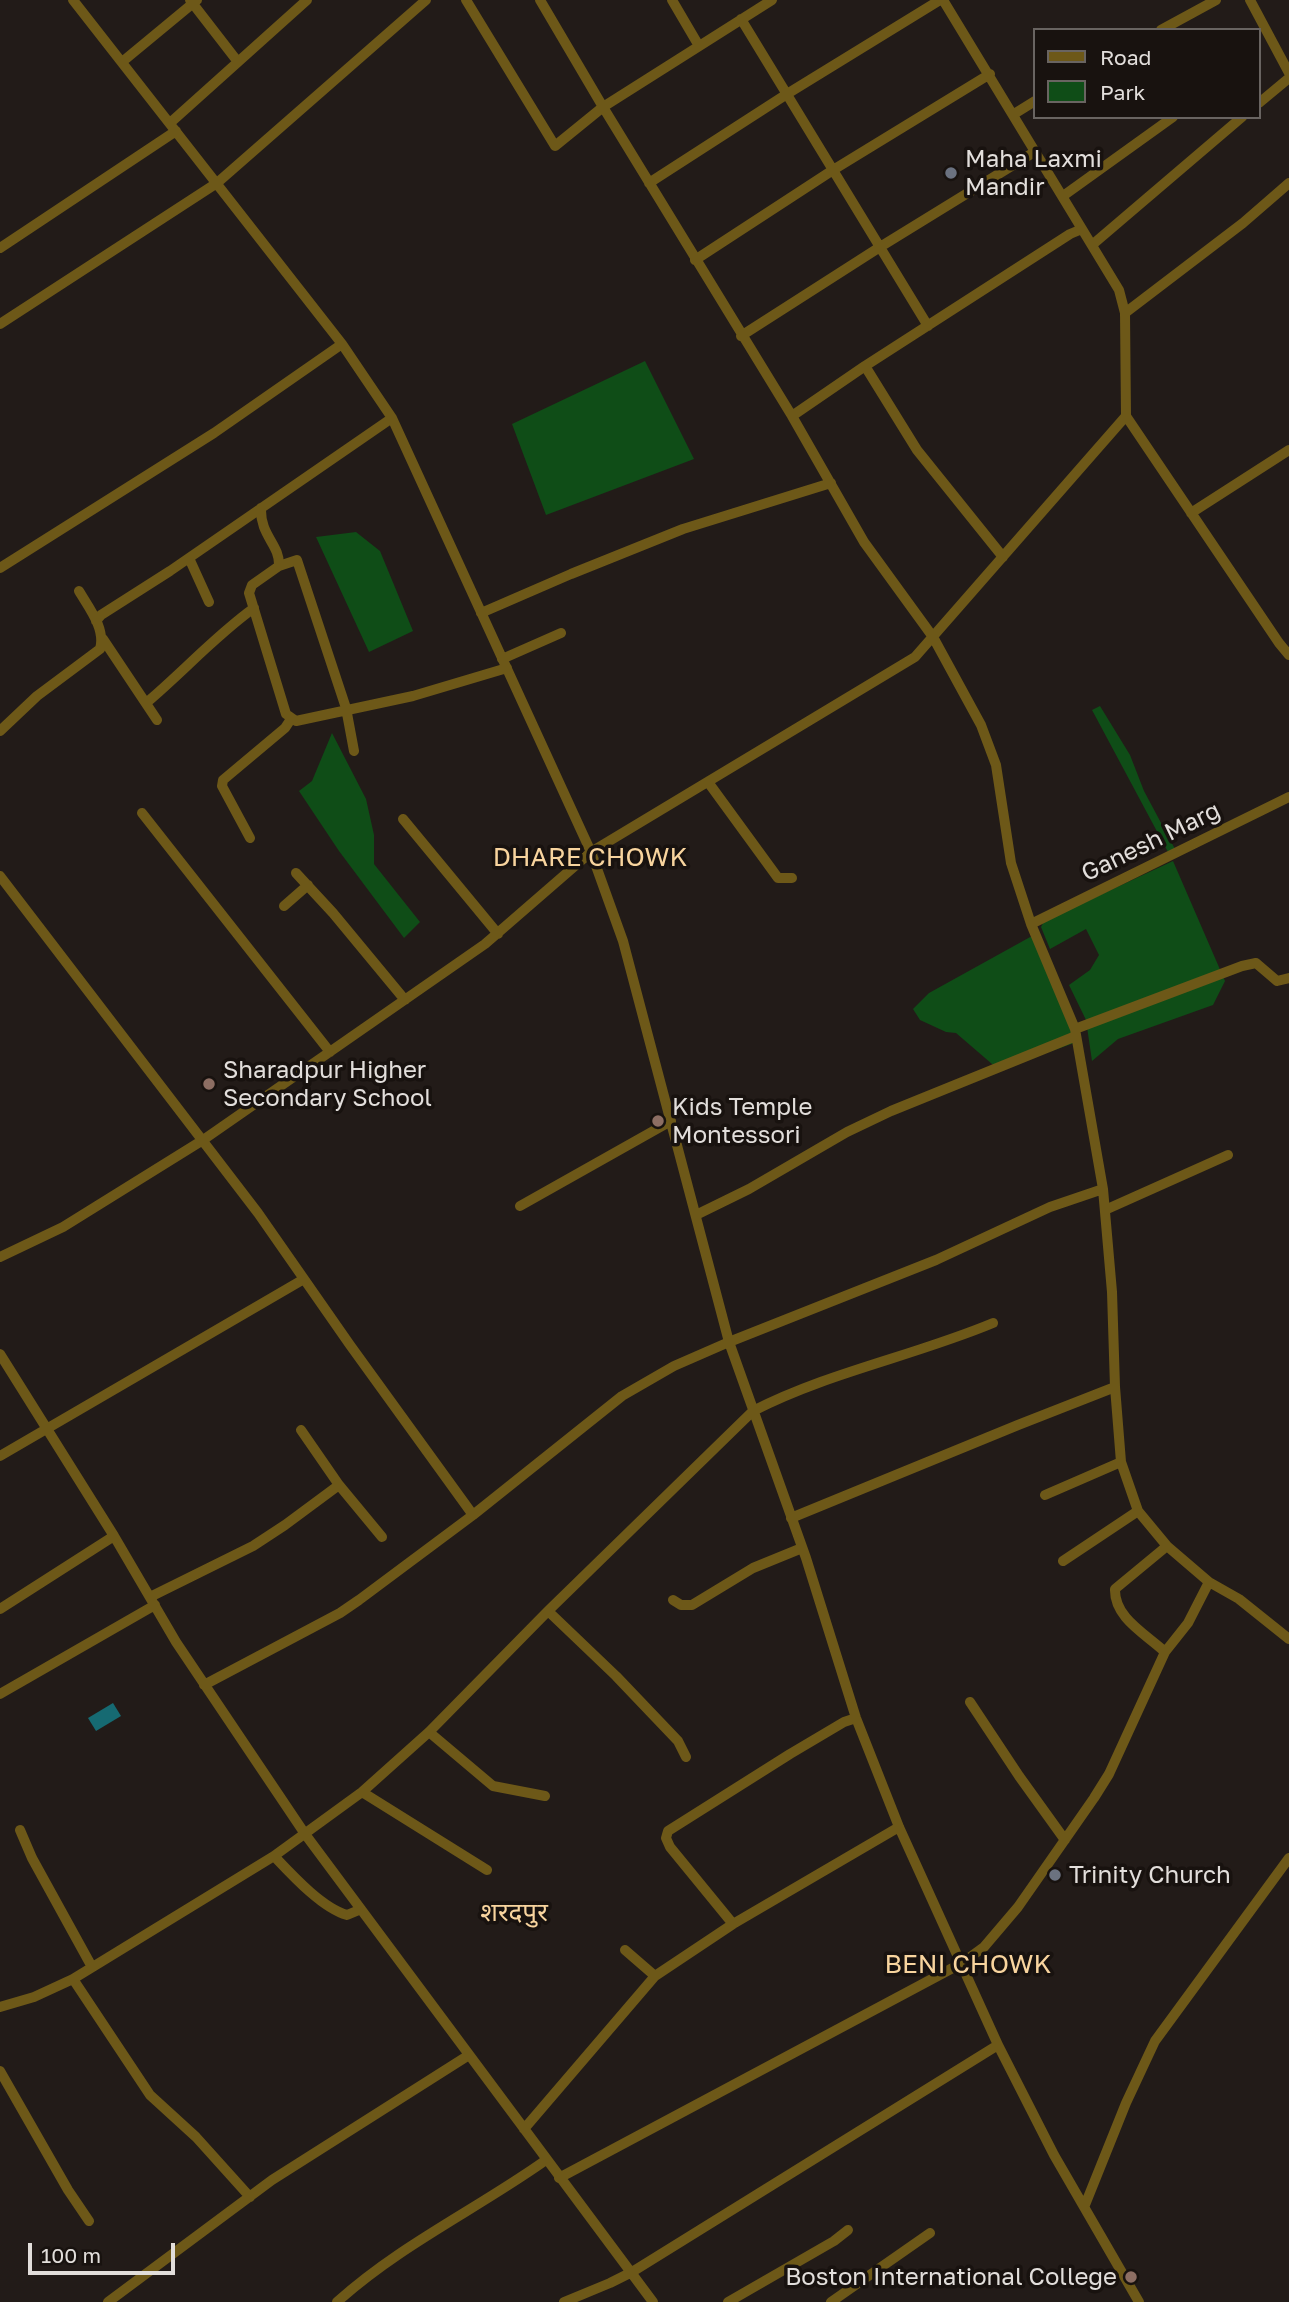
<!DOCTYPE html>
<meta charset="utf-8">
<style>
body{margin:0}
#map{position:relative;width:1289px;height:2302px;overflow:hidden;background:#221b18;font-family:"Golos Text",sans-serif}
canvas{display:block}
.legend{position:absolute;left:1033px;top:28px;width:228px;height:91px;box-sizing:border-box;background:#18120f;border:2px solid #696461;margin:0;padding:9px 12px;list-style:none;font-size:21px;color:#e2dedb}
.legend li{display:flex;align-items:center;gap:14px;height:35px}
.legend b{width:35px;border:2px solid #696461}
.scale{position:absolute;left:28px;top:2243px;width:147px;height:32px;box-sizing:border-box;border:4px solid #e2dedb;border-top:0;padding-left:9px;font-size:21px;line-height:24px;white-space:nowrap;color:#e2dedb;-webkit-text-stroke:5px #18120f;paint-order:stroke}
</style>
<div id="map">
<canvas width="1289" height="2302"></canvas>
<ul class="legend">
<li><b style="height:9px;background:#6d5818"></b>Road</li>
<li><b style="height:19px;background:#0f4d17"></b>Park</li>
</ul>
<div class="scale">100 m</div>
</div>
<script>
const g = document.querySelector('canvas').getContext('2d');
g.lineJoin = 'round';
function fillPath(path, color) {
  g.fillStyle = color;
  g.fill(path, 'evenodd');
}
function strokePath(path, color, width, dash) {
  g.strokeStyle = color;
  g.lineWidth = width;
  g.lineCap = dash ? 'butt' : 'round';
  g.setLineDash(dash || []);
  g.stroke(path);
}
function label(font, color, halo, rows, align = 'center') {
  g.font = font + ' "Golos Text","Noto Sans Devanagari",sans-serif';
  g.lineWidth = 7;
  g.setLineDash([]);
  g.textBaseline = 'middle';
  g.strokeStyle = halo;
  g.fillStyle = color;
  for (const [text, x, y, turn = 0] of rows) {
    g.save();
    g.translate(x, y);
    g.rotate((+turn || 0) * Math.PI / 180);
    g.textAlign = isNaN(turn) ? turn : align;
    if (halo) g.strokeText(text, 0, 0);
    g.fillText(text, 0, 0);
    g.restore();
  }
}
fillPath(new Path2D(`
 M645 361 694 459 546 515 512 424Z
 M356 532 380 551 413 631 369 652 316 537Z
 M1100 706 1130 755 1144 791 1175 849 1168 852 1092 710Z
 M332 733 366 799 374 835V864L420 922 404 938 339 851 299 791 312 781Z
 M1173 861 1225 981 1213 1005 1118 1039 1092 1061 1086 1020 1069 985 1090 970 1099 955 1086 929 1050 949 1041 927 1044 921Z
 M1032 936 1077 1042 999 1070 956 1033 946 1032 920 1020 913 1009 929 993Z`), '#0f4d17');
fillPath(new Path2D(`
 M113 1703 121 1716 96 1731 88 1718Z`), '#166a72');
strokePath(new Path2D(`
 M73 0 342 344 392 418 591 852 623 941 729 1342 806 1558 856 1718 899 1827 998 2045 1054 2155 1139 2302
 M190 0 238 62
 M466 0 555 146 603 107 772 0
 M540 0 603 107 792 416 864 542 933 637 981 725 996 765 1011 863 1031 924 1075 1029 1103 1189 1112 1292 1115 1387
 M672 0 699 46
 M1250 0 1289 73
 M741 19 928 326
 M1161 30 1216 0
 M122 62 197 0
 M1259 103 1289 78
 M1014 114 1035 101
 M170 123 307 0
 M649 183 787 94 940 0
 M1063 196 1173 117
 M1092 245 1242 117
 M0 248 176 131
 M695 260 833 170 990 74
 M1125 313 1243 223 1289 183
 M0 324 217 183 426 0
 M741 336 880 247 1036 151
 M865 366 917 450 1003 557
 M792 416 865 366 1070 234 1082 229
 M1126 416 1279 643 1289 655
 M261 508C260 536 280 544 279 566L252 585 249 593 286 714 296 721 413 696 507 668
 M1191 513 1289 450
 M189 558 209 602
 M279 566 297 560 346 708 354 751
 M0 568 214 433 342 344
 M481 613 571 574 683 529 831 483
 M96 621 101 615 170 571 392 418
 M103 639 157 720
 M502 659 561 633
 M146 703C183 672 215 636 254 608
 M0 731 37 696 100 649C106 629 89 608 79 591
 M708 782 778 878H792
 M142 813 330 1052
 M403 819 498 934
 M250 838 222 786 223 780 285 728 291 719
 M296 873 333 913 405 1000
 M0 876 258 1213 350 1345 473 1515
 M284 906 308 885
 M1031 924 1289 797
 M1075 1029 1242 966 1256 963 1277 981 1289 978
 M520 1206 671 1121
 M1105 1210 1228 1155
 M696 1215 749 1189 847 1132 891 1111 1076 1036
 M0 1257 63 1227 203 1140 485 944 591 852 915 657 1126 416 1125 313 1119 290 943 0
 M0 1354 114 1536 176 1642 305 1834 653 2302
 M301 1430 339 1485 382 1537
 M0 1456 304 1279
 M1045 1495 1121 1462
 M791 1518 1018 1425 1115 1387 1121 1462 1138 1511 1167 1546 1209 1582 1239 1599 1289 1639
 M1063 1561 1138 1511
 M150 1597 253 1546 285 1525 339 1485
 M673 1600 681 1605H692L753 1568 802 1548
 M0 1609 114 1536
 M548 1611 616 1676 678 1741 686 1757
 M1165 1652C1146 1634 1114 1618 1115 1589L1167 1546
 M204 1685 340 1613 359 1600 473 1515 622 1396 674 1366 729 1342 936 1260 1050 1207 1103 1189
 M0 1694 155 1605
 M970 1702 1019 1776 1065 1840
 M429 1732 493 1786 545 1796
 M362 1792 487 1870
 M20 1830 32 1858 92 1967
 M274 1856C292 1875 322 1908 347 1915L359 1910
 M733 1924 670 1847 666 1838 668 1831 790 1754 844 1722 856 1718
 M625 1950 655 1976
 M73 1979 150 2095 196 2137 250 2197
 M0 2007 34 1997 73 1979 274 1856 362 1792 429 1732 548 1611 753 1411C829 1372 914 1356 993 1323
 M0 2071 68 2190 89 2221
 M524 2129 655 1976 733 1924 899 1827
 M559 2178 962 1963 984 1947 1018 1907 1094 1798 1109 1774 1165 1652 1188 1623 1209 1582
 M1085 2205 1126 2103 1155 2041 1289 1858
 M108 2302 272 2180 469 2055
 M337 2302C400 2245 477 2209 546 2160
 M564 2302 610 2283 632 2272 998 2045
 M728 2302 834 2241 848 2230
 M831 2302 930 2233`), '#6d5818', 10);
for (const [x, y, r, color] of [
 [951,173,7,"#6b7280"],
 [209,1084,7,"#8d6e63"],
 [658,1121,7,"#8d6e63"],
 [1055,1875,7,"#6b7280"],
 [1131,2277,7,"#8d6e63"]
]) {
  const dot = new Path2D();
  dot.arc(x, y, r, 0, 2 * Math.PI);
  g.fillStyle = color;
  g.fill(dot);
  strokePath(dot, '#18120f', 2.5);
}
label('24px', '#e2dedb', '#18120f', [
 ["Maha Laxmi",965,159],
 ["Mandir",965,187],
 ["Sharadpur Higher",223,1070],
 ["Secondary School",223,1098],
 ["Kids Temple",672,1107],
 ["Montessori",672,1135],
 ["Trinity Church",1069,1875],
 ["Boston International College",1117,2277,"right"]
], 'left');
label('24px', '#e2dedb', '#18120f', [
 ["Ganesh Marg",1151,842,-26]
]);
label('26px', '#f8d49e', '#18120f', [
 ["DHARE CHOWK",590,858],
 ["शरदपुर",514,1913],
 ["BENI CHOWK",968,1965]
]);
</script>
